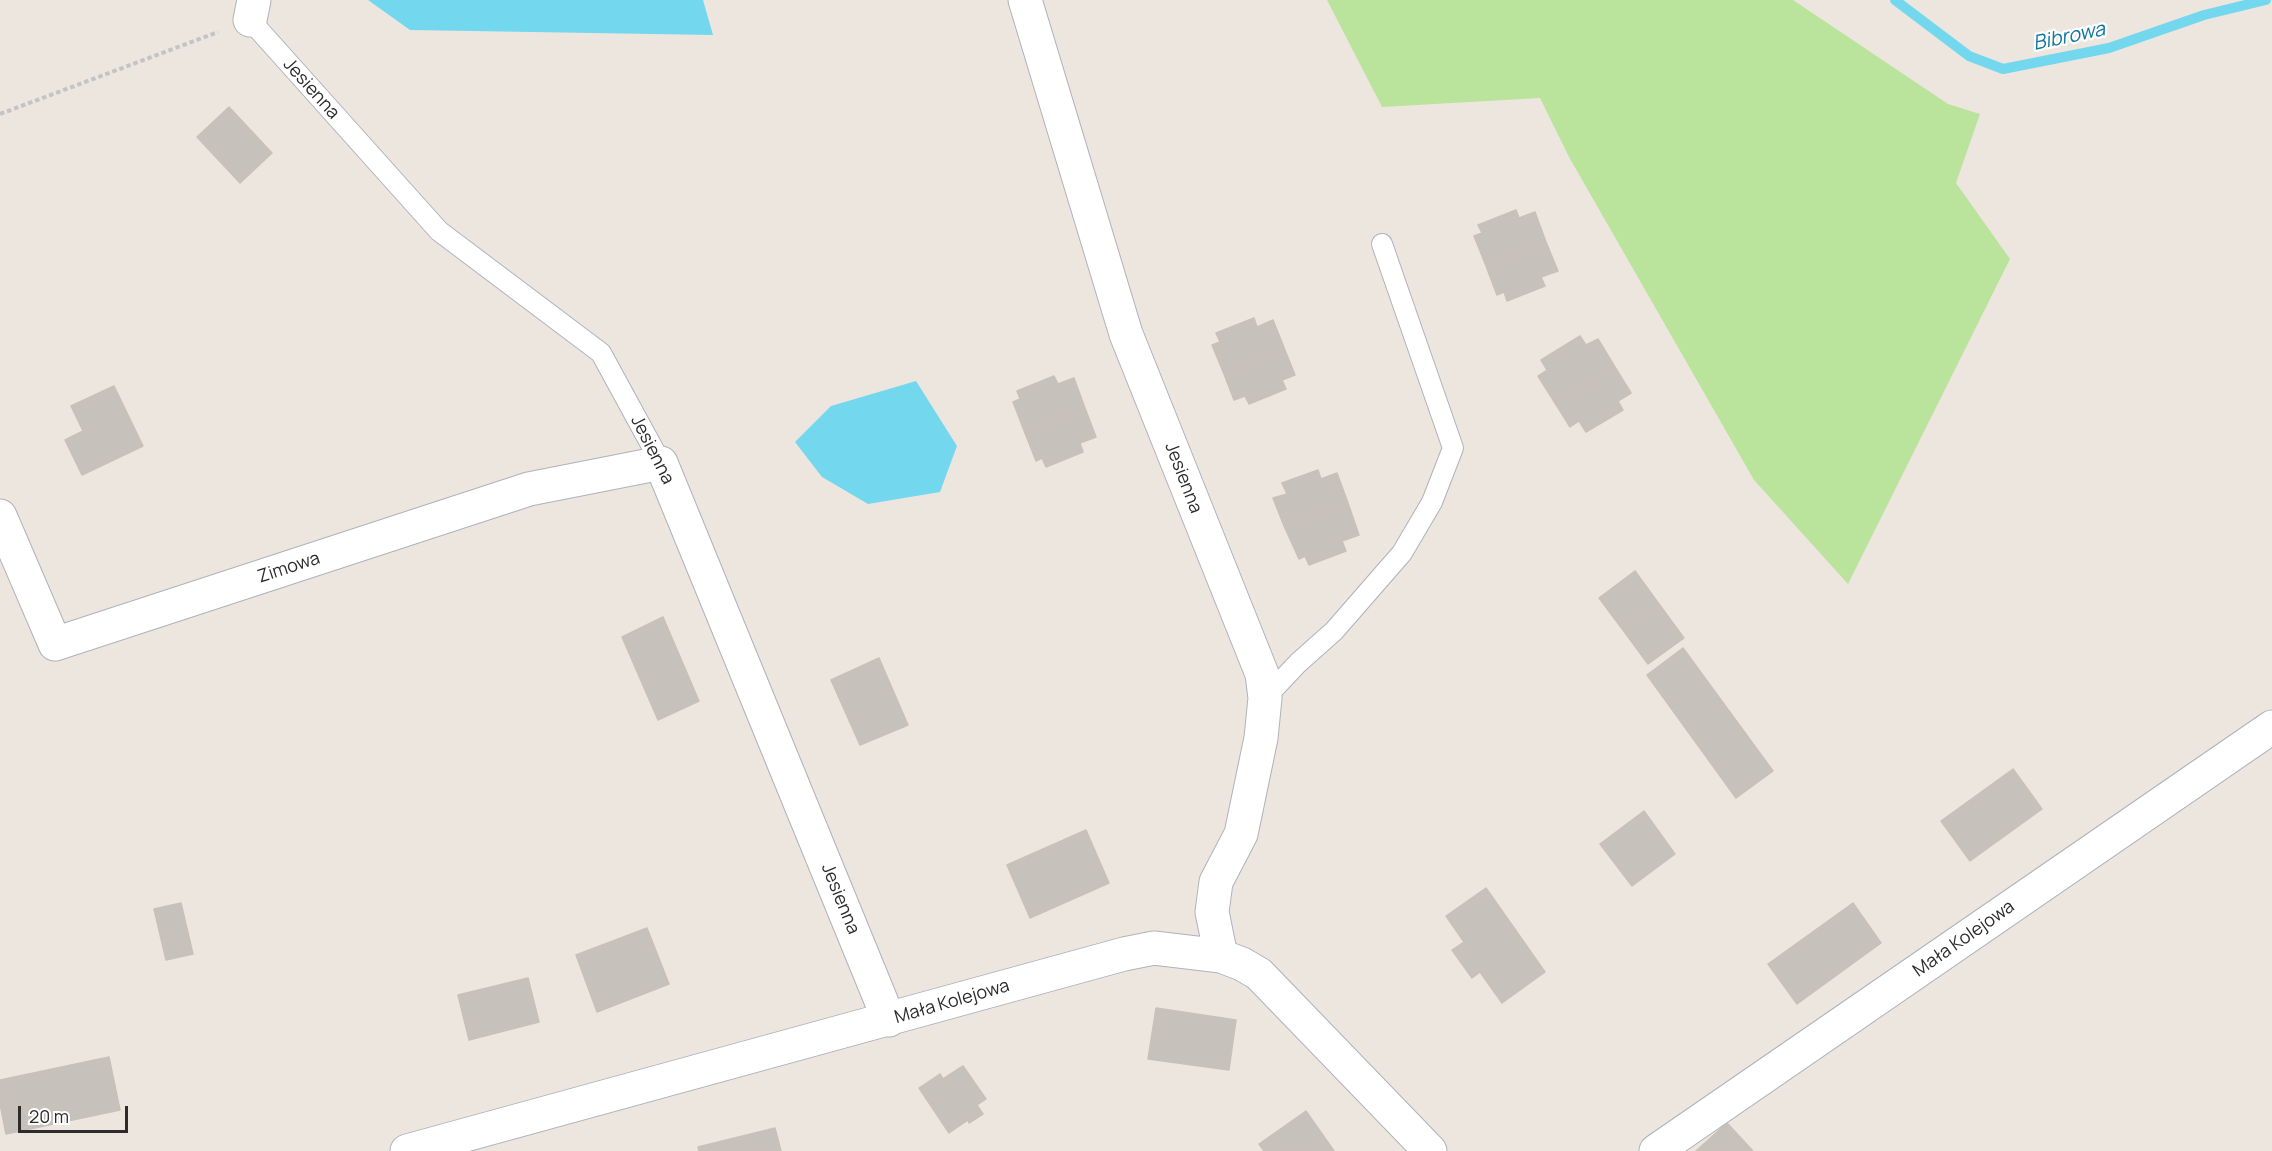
<!DOCTYPE html>
<meta charset="utf-8">
<style>
body{margin:0}
#map{position:relative;width:2272px;height:1151px;overflow:hidden;background:#ede6df;font-family:Manrope,sans-serif}
canvas{display:block}
.scale{position:absolute;left:18px;top:1106px;width:110px;height:27px;box-sizing:border-box;border:3px solid #2c2c2c;border-top:0;padding-left:8px;font-size:18px;line-height:21px;white-space:nowrap;color:#2c2c2c;-webkit-text-stroke:4px #fff;paint-order:stroke}
</style>
<div id="map">
<canvas width="2272" height="1151"></canvas>
<div class="scale">20 m</div>
</div>
<script>
const g = document.querySelector('canvas').getContext('2d');
g.lineJoin = 'round';
function fillPath(path, color) {
  g.fillStyle = color;
  g.fill(path, 'evenodd');
}
function strokePath(path, color, width, dash) {
  g.strokeStyle = color;
  g.lineWidth = width;
  g.lineCap = dash ? 'butt' : 'round';
  g.setLineDash(dash || []);
  g.stroke(path);
}
function label(font, color, halo, rows, align = 'center') {
  g.font = font + ' Manrope,sans-serif';
  g.lineWidth = 4.5;
  g.setLineDash([]);
  g.textBaseline = 'middle';
  g.strokeStyle = halo;
  g.fillStyle = color;
  for (const [text, x, y, turn = 0] of rows) {
    g.save();
    g.translate(x, y);
    g.rotate((+turn || 0) * Math.PI / 180);
    g.textAlign = isNaN(turn) ? turn : align;
    if (halo) g.strokeText(text, 0, 0);
    g.fillText(text, 0, 0);
    g.restore();
  }
}
fillPath(new Path2D(`
 M1327 0H1793L1948 104 1980 114 1956 183 2010 259 1848 584 1754 480 1569 157 1540 98 1382 107Z`), '#bae39c');
fillPath(new Path2D(`
 M368 0H703L713 35 410 30Z
 M916 381 957 446 940 492 868 504 822 477 795 442 831 406Z`), '#73d8ee');
strokePath(new Path2D(`
 M1895 0 1969 56 2003 69 2109 48 2204 15 2266 0`), '#73d8ee', 10);
const building = new Path2D(`
 M229 107 272 153 240 183 197 137Z
 M1516 210 1519 218 1535 212 1546 242 1486 266 1474 236 1482 233 1478 225Z
 M1546 242 1558 271 1541 277 1545 286 1507 301 1504 292 1497 295 1486 266Z
 M1254 318 1257 327 1273 320 1285 350 1224 374 1212 345 1220 342 1216 333Z
 M1580 336 1586 345 1598 339 1615 367 1555 403 1538 376 1547 370 1541 360Z
 M1285 350 1295 375 1282 380 1286 389 1249 404 1245 396 1234 400 1224 374Z
 M1615 367 1631 393 1618 401 1623 410 1586 432 1579 421 1570 427 1555 403Z
 M1054 376 1058 384 1074 378 1085 408 1025 433 1013 402 1020 399 1017 391Z
 M114 386 143 446 82 475 65 440 83 431 71 406Z
 M1085 408 1096 437 1080 443 1083 452 1046 467 1042 458 1036 461 1025 433Z
 M1318 470 1321 479 1337 473 1348 503 1284 526 1273 498 1287 494 1282 483Z
 M1348 503 1359 535 1342 541 1346 551 1309 565 1305 556 1299 559 1284 526Z
 M1635 571 1659 604 1623 630 1599 598Z
 M1659 604 1684 638 1648 664 1623 630Z
 M663 617 699 701 658 720 622 637Z
 M1683 648 1773 771 1736 798 1647 675Z
 M879 658 908 725 860 745 831 680Z
 M2013 769 2042 809 1970 861 1941 821Z
 M1644 811 1675 854 1632 886 1600 844Z
 M1086 830 1109 883 1030 918 1007 865Z
 M1486 888 1545 972 1502 1003 1480 972 1472 978 1452 950 1464 942 1446 916Z
 M181 903 193 954 166 960 154 909Z
 M1853 903 1881 943 1797 1004 1768 964Z
 M647 928 669 984 597 1012 576 955Z
 M528 978 539 1022 469 1040 458 995Z
 M1156 1008 1236 1020 1229 1070 1148 1059Z
 M109 1057 120 1110 6 1134 0 1104V1080Z
 M963 1066 986 1099 977 1105 983 1114 969 1123 968 1120 949 1133 919 1088 940 1074 943 1079Z
 M1306 1111 1334 1151H1264L1259 1144Z
 M1727 1123 1753 1151H1696Z
 M775 1128 781 1151H699L698 1147Z`);
fillPath(building, '#c6c1ba');
strokePath(building, '#c9c1b8', 1.5);
const service = new Path2D(`
 M250 20 439 231 601 353 661 463
 M1265 698 1298 663 1334 631 1402 553 1432 502 1453 448 1382 244`);
const minor = new Path2D(`
 M1025 0 1126 334 1262 674 1265 698 1261 738 1241 834 1216 882 1212 912 1221 956
 M250 20 254 0
 M0 516 55 644 529 489 661 463 889 1020
 M407 1151 1124 954 1154 948 1221 956 1242 964 1259 974 1430 1151
 M1656 1151 2272 727`);
strokePath(service, '#afb2bc', 22);
strokePath(minor, '#afb2bc', 35);
strokePath(new Path2D(`
 M0 114 218 32`), '#c4c4c4', 4, [4.5, 3]);
strokePath(service, '#fff', 20);
strokePath(minor, '#fff', 33);
label('18px', '#2c2c2c', '#fff', [
 ["Jesienna",311,89,48],
 ["Jesienna",652,450,63],
 ["Jesienna",1183,478,69],
 ["Zimowa",289,568,-18],
 ["Jesienna",840,899,68],
 ["Mała Kolejowa",1964,939,-35],
 ["Mała Kolejowa",952,1002,-16]
]);
label('italic 20px', '#0f789d', '#fff', [
 ["Bibrowa",2069,37,-12]
]);
</script>
